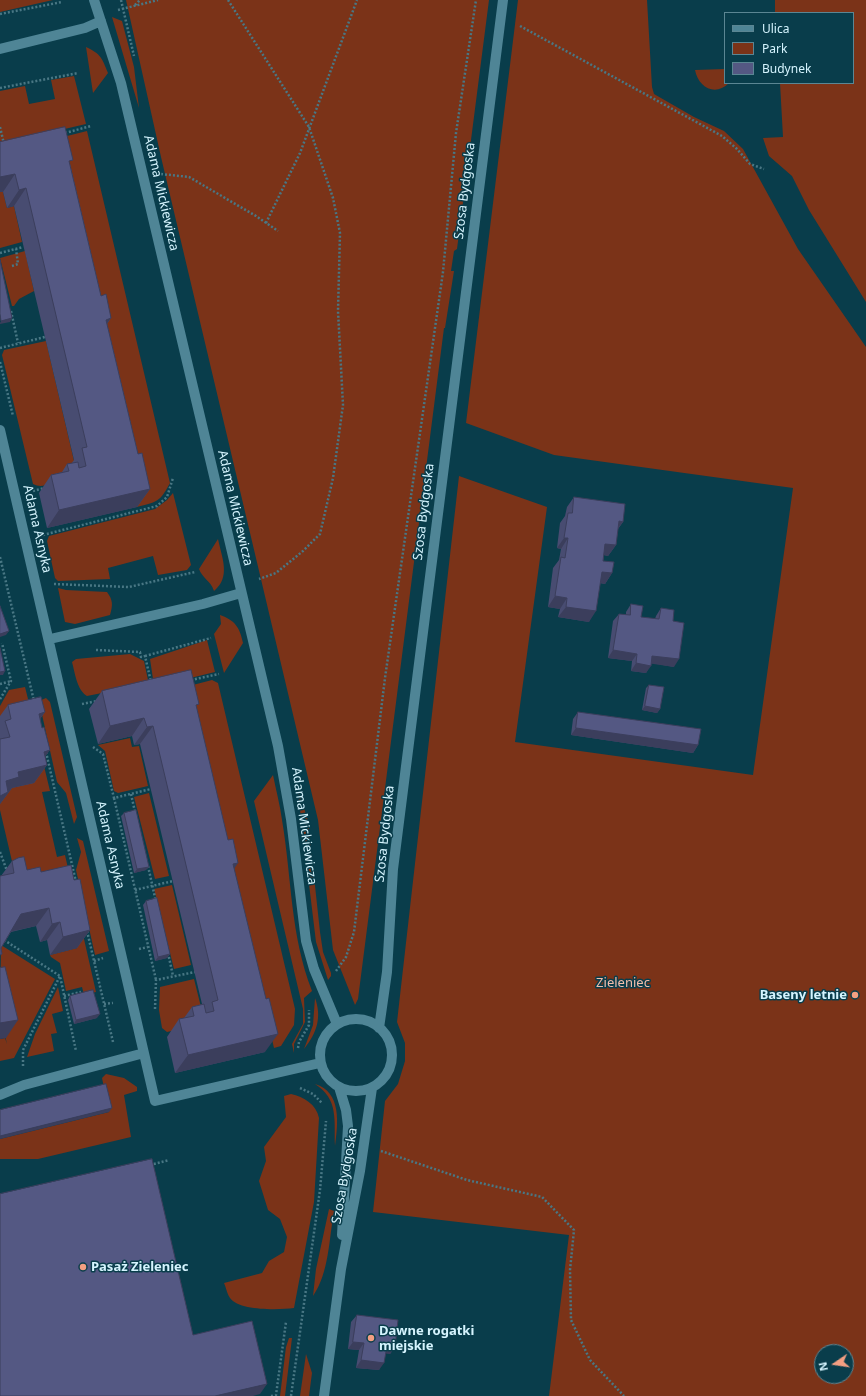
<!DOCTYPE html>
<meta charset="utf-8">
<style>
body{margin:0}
#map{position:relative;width:866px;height:1396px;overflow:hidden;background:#093d4b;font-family:"Noto Sans",sans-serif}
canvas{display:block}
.legend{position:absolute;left:724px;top:12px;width:130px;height:72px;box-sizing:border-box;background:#093d4b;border:1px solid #5b8693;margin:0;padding:5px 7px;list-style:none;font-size:12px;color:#d5f4fe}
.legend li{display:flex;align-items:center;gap:8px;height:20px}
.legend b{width:20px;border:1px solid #5b8693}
.north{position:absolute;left:814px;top:1344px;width:40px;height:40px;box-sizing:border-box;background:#093d4b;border:1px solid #5b8693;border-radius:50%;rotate:257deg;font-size:11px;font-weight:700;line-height:16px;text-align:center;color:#d5f4fe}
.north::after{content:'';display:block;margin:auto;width:14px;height:18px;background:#f39f82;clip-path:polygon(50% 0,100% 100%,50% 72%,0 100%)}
</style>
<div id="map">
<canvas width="866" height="1396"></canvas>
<ul class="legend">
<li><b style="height:5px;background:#4f8596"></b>Ulica</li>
<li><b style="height:11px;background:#7b3318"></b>Park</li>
<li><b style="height:11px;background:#545883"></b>Budynek</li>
</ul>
<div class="north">N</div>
</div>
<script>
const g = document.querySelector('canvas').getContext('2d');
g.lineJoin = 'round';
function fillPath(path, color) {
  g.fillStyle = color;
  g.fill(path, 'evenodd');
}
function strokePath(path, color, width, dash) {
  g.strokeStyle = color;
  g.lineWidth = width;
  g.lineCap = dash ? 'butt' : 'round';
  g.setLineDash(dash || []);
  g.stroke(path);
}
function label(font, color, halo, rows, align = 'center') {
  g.font = font + ' "Noto Sans",sans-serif';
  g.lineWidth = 3;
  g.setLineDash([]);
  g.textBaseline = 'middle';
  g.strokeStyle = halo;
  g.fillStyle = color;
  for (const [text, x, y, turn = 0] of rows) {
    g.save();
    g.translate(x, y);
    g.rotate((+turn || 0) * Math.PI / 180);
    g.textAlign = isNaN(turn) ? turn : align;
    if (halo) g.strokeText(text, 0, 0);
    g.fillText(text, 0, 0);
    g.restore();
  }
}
fillPath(new Path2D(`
 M0 0H53L0 12Z
 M126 0H489L457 249 454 251 451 271H454L445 328H444L358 999 355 1005 333 950 318 820 161 157Z
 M518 0H647L652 87 654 94 694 117 724 131 743 149 798 249 866 347V1396H549L569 1235 373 1212 385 1101 398 1084 405 1061V1043L397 1022 459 476 547 507 515 742 753 775 793 488 554 455 466 423ZM822 1352H846V1376H822Z
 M775 0H866V302L809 210 792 176 769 156 763 138 783 137 780 83H853V13H775Z
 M112 17 122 21 134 67 139 108Z
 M86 47C101 54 102 58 108 73L93 93Z
 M725 69V83H729C715 97 698 87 695 70Z
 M74 76 86 124 0 144V91L25 86 29 104 55 99 51 80Z
 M87 131 170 483C160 502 157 502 137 507L51 140Z
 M0 192H3L7 208 14 206 22 242 0 248Z
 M25 251 34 291 19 299 14 306H12L0 258Z
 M46 341 75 465C65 473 48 492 33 484L2 355 4 350Z
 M173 493 191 565 187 570 158 575 153 556 108 568 110 579 58 581 55 578 47 541 49 536 155 509 167 500Z
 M218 539C222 558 231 577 214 591 211 581 202 578 199 569Z
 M58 588 66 590 107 592C113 600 113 605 110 615L75 624 65 622Z
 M220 615C235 620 240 628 243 643L224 673 214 634 221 624Z
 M207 640 215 672 174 682 153 679 150 659Z
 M130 654 144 661 148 680 147 684 87 696C77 690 75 673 72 662L76 659Z
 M212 680 218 683 295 1009 294 1025 281 1046 274 1048 189 686Z
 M25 687 31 711 0 718V706L9 690Z
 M46 698 50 702 77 817 74 824 66 793 57 782 39 701Z
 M130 738 132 747 139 746 148 786 118 793 114 791 105 751 98 745Z
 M44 766 50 791 42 792 57 857 65 855 96 992 84 995 82 987 66 991 60 963 51 957 50 955 77 948 18 887 0 810V797L5 790Z
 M273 775C276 790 280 805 282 820 292 879 290 934 312 991L304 998 305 1022 294 1044V1053L292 1044 303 1024V1009L254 801Z
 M297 785 308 821 320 932 323 952 331 973V976L328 980 316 942Z
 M149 793 169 876 155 879 134 797Z
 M77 838 83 841 109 951 95 955 76 870 81 852Z
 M172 885 191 965 174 969 154 889Z
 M1 945 55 979 14 1058 0 1061V1039L5 1038 7 1044 0 1014Z
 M194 979 204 1019 181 1029 167 1032 162 1028 159 1010 160 987Z
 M58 987 63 1011 52 1014 57 1033 51 1034 54 1051 27 1057 35 1034Z
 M315 998C322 1017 317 1033 304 1049L313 1025Z
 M106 1074 124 1078 137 1087V1091L124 1095 131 1137 38 1159H0V1139L109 1112 102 1078Z
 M315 1084C342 1092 338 1124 335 1146 334 1121 339 1099 315 1084Z
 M291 1094C304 1097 316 1104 319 1118L314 1202 294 1308C279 1310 239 1311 230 1298 227 1294 226 1287 224 1283L262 1273 269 1261 284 1252 287 1237 280 1219 268 1210 259 1181 266 1161 264 1147 286 1117 284 1096Z
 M329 1209 334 1211C329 1239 329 1273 313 1296L316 1269Z
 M289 1338H292L285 1396H280L286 1347Z
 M306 1354 312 1373 309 1396H300Z`), '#7b3318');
strokePath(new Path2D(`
 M121 0 134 56
 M228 0 309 127 333 198 340 233 338 311 343 405 333 478 320 534 303 551 276 573 259 579
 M135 5 140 0
 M118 10 158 0
 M0 14 62 2
 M520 26 722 136 737 149 750 164 764 169
 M0 88 78 73
 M0 127 4 144
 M65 133 91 126
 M161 174 189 177 256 216 278 231
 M266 223 300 153 357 0
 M0 253 23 247
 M12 266 18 264 16 249
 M11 311 18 343
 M0 348 45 337
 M0 362 13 416
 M33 491 44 488
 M43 535 157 506 167 497 173 478
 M0 557 34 701
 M54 584 129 587 195 572
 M96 650 140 652 141 657 145 656 151 682
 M145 656 211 638
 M191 680 219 674
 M0 684 11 681
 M0 699 11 681 2 643
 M82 704 97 701
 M93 747 103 754 114 798 151 789
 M46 752 76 882
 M131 794 135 812
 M114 798 156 980
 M0 852 7 871
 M148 866 156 902
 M135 890 173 881
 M87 931 113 1042
 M4 940 60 976 76 1051
 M139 949 148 947
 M168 953 173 976
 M94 961 103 958
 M336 971 346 957 354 932 385 678 443 272 456 133 476 0
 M64 996 81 992
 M104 1004 113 1003
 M155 1009 156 980 195 972
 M298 1048 299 1042 309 1025V1010
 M23 1066V1050L60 976
 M300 1088 313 1094 322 1103
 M381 1151 467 1180 542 1197 574 1230 570 1270 571 1320 590 1360 624 1396
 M150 1165 169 1160
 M271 1396 276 1395 286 1322
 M291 1396 320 1190 326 1121`), '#497784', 2.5, [2, 2]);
strokePath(new Path2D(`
 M94 0 121 83 278 746 291 819 306 941 314 969 337 1024
 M0 49 85 28 101 21
 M0 430 155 1101 320 1063
 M50 639 203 604 241 593
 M320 1055a36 36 0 1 1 72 0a36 36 0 1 1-72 0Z
 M379 1028 387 972 393 869 503 0
 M339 1087 346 1110 348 1126 342 1235
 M0 1095 24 1085 144 1053
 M324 1396 341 1269 360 1171 372 1088`), '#4f8596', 10);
fillPath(new Path2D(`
 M0 142 70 164 101 296 111 318 107 324 138 454 150 489 137 507 47 528 39 493 51 475 62 472 67 464H71L74 460 14 206 7 208 3 192Z
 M574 497 623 522 618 529 616 545 608 556 604 555 603 561 612 573 605 584 600 583 589 622 558 617 560 609 548 607 553 568 559 560 561 549 557 548 560 523 565 516 567 507Z
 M631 604 641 617 655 619 656 616 661 608 673 621 674 667 651 663 646 673 631 671 632 661 608 658 613 621 619 614 626 615V612Z
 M649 685 660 709 657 713 642 710 646 688Z
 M102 691 196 708 234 868 265 1052 175 1073 167 1037 179 1019 184 1018 192 1007 202 1004 140 744 134 745 132 736 98 744 89 709Z
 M8 705 45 712 40 719 45 757 47 765 34 783 12 788 0 804V716Z
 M578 712 698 745 693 753 571 735 573 719Z
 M124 813 146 870 134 873 121 816Z
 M12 861 27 870 41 872 74 880 90 930 77 948 50 955 47 940 40 942 36 926 11 932 1 948V876Z
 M146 901 170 954 167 958 155 961 143 905Z
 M70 996 97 1018 74 1024 68 1000Z
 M357 1315 395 1347 390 1354 386 1353 379 1370 356 1368 359 1350 348 1349 351 1322Z`), '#484c71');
fillPath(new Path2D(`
 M15 174 3 192H0V177Z
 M26 188 14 206 7 208 19 190Z
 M12 318 10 322 0 324V323L1 321Z
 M111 318 98 336 106 320Z
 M150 489 137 507 47 528 59 510Z
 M619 521 623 522 615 532Z
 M564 538H568L561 549 557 548Z
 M605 544 616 545 608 556 598 554Z
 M602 572 612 573 605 584 594 582Z
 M555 596 567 598 560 609 548 607Z
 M566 607 596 611 589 622 558 617Z
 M9 631 6 635 0 637V634Z
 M613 650 637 654 632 661 608 658Z
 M652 656 679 659 674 667 647 663Z
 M636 663 651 666 646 673 631 671Z
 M5 671 3 675H0V672Z
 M645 706 660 709 657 713 642 710Z
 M45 712 32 730 39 714Z
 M144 718 132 736 98 744 110 726Z
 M153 726 140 744 134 745 147 727Z
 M576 728 698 745 693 753 571 735Z
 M50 750 38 767 47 765 34 783 12 788 0 804V789L6 781 44 752Z
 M238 863 226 881 233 864Z
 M149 867 146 870 134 873 137 869Z
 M49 908 36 926 9 932 21 914Z
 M60 922 47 940 40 942 52 924Z
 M90 930 77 948 50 955 63 937Z
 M170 954 167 958 155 961 158 957Z
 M100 1014 97 1018 74 1024 76 1020Z
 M18 1020 6 1038 0 1039V1023Z
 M278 1034 265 1052 175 1073 188 1055Z
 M112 1108 109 1112 0 1139V1136Z
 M353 1342 364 1343 359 1350 348 1349Z
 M387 1346 395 1347 390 1354 382 1353Z
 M361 1360 384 1363 379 1370 356 1368Z
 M267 1384 260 1394 253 1396H215Z`), '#3b3e5c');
const building = new Path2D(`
 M65 127 73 160 69 161 101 296 106 294 111 318 106 320 138 454 142 453 150 489 59 510 51 475 69 471 67 464 78 462 79 468 86 466 82 448 87 447 26 188 19 190 15 174 0 177V142Z
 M0 260 12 318 1 321 0 314Z
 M574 497 625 504 623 522 619 521 616 545 605 544 603 561 614 562 612 573 602 572 596 611 566 607 567 598 555 596 561 557 565 558 568 538H564L568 513H572Z
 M631 604 643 606 641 617 659 619 661 608 674 610 673 621 684 623 679 659 652 656 651 666 636 663 637 654 613 650 619 614 630 615Z
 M0 606 9 631 0 634Z
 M0 648 5 671 0 672Z
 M191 670 199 704 196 705 228 840 233 839 238 863 233 864 266 999 269 998 278 1034 188 1055 179 1019 194 1016 192 1007 204 1004 206 1013 214 1011 212 1002 218 1000 153 726 147 727 144 718 110 726 102 691Z
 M649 685 664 687 660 709 645 706Z
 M41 697 45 712 39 714 42 728 44 727 50 750 44 752 47 765 18 772 19 777 6 781 8 792 0 796V739L10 737 5 721 11 719 8 705Z
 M578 712 701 729 698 745 576 728Z
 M136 810 149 867 137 869 124 813Z
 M24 857 27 870 40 867 41 872 71 865 74 880 80 879 90 930 63 937 60 922 52 924 49 908 21 914 1 948 2 954 0 955V876L14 873 12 861 18 858Z
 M157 898 170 954 158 957 146 901Z
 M5 967 18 1020 0 1023V968Z
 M93 990 100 1014 76 1020 70 996Z
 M106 1084 112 1108 0 1136V1110Z
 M152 1159 193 1335 252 1321 267 1384 215 1396H0V1194Z
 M357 1315 398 1320 395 1347 387 1346 384 1363 361 1360 364 1343 353 1342Z`);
fillPath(building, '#545883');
strokePath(building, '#3b3e5c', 1);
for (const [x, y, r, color] of [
 [855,995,4,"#f39f82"],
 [83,1267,4,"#f39f82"],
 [371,1338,4,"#f39f82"]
]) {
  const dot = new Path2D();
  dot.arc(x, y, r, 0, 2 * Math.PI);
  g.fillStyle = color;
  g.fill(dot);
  strokePath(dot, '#093d4b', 1.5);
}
label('13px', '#d5f4fe', '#093d4b', [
 ["Szosa Bydgoska",465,191,-83],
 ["Adama Mickiewicza",161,193,77],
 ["Adama Mickiewicza",235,508,77],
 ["Szosa Bydgoska",424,512,-83],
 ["Adama Asnyka",37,529,77],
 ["Adama Mickiewicza",304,826,82],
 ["Szosa Bydgoska",385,834,-84],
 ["Adama Asnyka",110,845,77],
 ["Szosa Bydgoska",345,1176,-80]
]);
label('13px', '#f5beab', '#093d4b', [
 ["Zieleniec",623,983]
]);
label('bold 13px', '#d5f4fe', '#093d4b', [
 ["Baseny letnie",847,995,"right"],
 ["Pasaż Zieleniec",91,1267],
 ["Dawne rogatki",379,1331],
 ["miejskie",379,1346]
], 'left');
</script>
